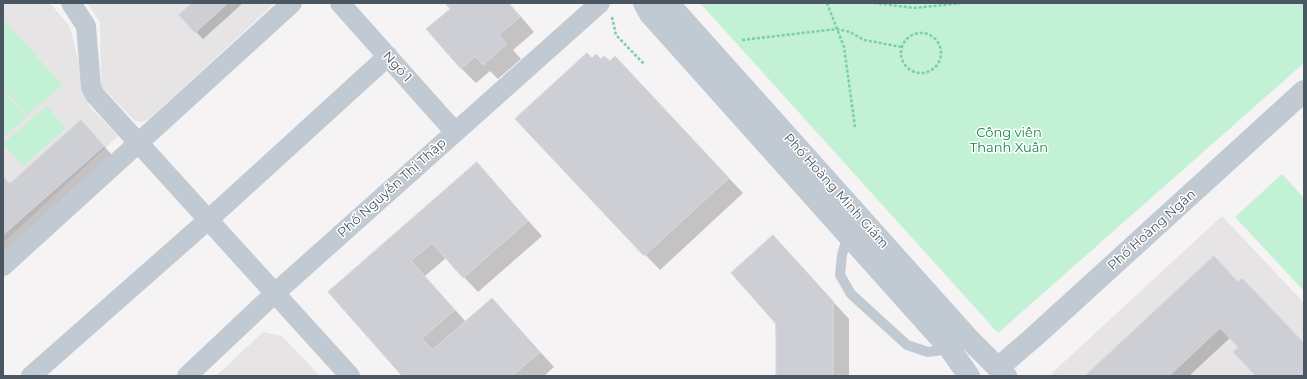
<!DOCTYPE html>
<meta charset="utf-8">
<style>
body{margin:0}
#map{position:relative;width:1307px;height:379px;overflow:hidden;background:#f5f3f3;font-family:Montserrat,sans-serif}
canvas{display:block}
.frame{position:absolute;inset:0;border:4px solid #4a5661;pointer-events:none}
</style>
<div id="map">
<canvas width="1307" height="379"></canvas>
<div class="frame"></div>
</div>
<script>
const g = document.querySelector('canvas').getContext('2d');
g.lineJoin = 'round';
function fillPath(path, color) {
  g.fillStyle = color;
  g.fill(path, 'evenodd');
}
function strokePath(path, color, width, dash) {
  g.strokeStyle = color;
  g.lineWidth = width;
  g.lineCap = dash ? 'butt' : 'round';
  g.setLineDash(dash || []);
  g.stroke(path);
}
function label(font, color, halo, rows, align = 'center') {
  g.font = font + ' Montserrat,sans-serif';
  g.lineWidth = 3;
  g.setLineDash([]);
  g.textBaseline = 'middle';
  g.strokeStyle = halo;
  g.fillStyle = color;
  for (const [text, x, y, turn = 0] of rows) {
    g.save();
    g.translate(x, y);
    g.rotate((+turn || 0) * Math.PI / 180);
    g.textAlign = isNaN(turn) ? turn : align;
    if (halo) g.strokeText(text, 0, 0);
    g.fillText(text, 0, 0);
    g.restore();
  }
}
fillPath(new Path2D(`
 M3 3H50L70 27 89 106 118 136 3 243Z
 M87 3H275L149 119 142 122 135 121 101 86 100 22Z
 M1222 216 1304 303V376H1053L1051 374Z
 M263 332 282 336 320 376H216Z`), '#e6e4e5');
fillPath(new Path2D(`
 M700 3H1304V63L998 333Z
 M3 19 62 85 27 115 3 88Z
 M3 91 26 117 3 138Z
 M47 106 66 128 23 166 3 144Z
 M1282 174 1304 198V291L1235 217Z`), '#c3f1d5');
fillPath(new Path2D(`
 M194 3H243L203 39 180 15Z
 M446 3H509L534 32 513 50 521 59 498 79 490 71 476 83 461 68 451 9Z
 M592 59 610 62 629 72 743 193 660 270 516 119Z
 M91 132 114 157 3 254V176L10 184Z
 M491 179 542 236 478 292 446 258 425 276 466 322 492 299 554 367 544 376H403L329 292Z
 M773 236 849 319V376H777Z
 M1238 283 1304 344V376H1257L1240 347 1231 337 1189 376H1087Z`), '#0003');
const building = new Path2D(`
 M192 3H228L195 33 179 15Z
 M445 3H508L520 17 499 35 507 44 483 65 475 56 461 69 426 29 450 9Z
 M587 53 592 58 596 54 601 59 604 56 610 61 615 56 729 178 644 256 515 119Z
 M81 120 104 146 3 235V176L9 184Z
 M477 162 528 221 463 278 432 243 411 261 455 310 422 338 432 350 492 298 540 352 512 376H402L328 292Z
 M773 235 833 301V376H776V324L731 273Z
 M1214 256 1238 282 1242 278 1304 343V376H1256L1233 352 1238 347 1220 328 1169 376H1085Z`);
fillPath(building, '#cdcfd5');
strokePath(building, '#d7d9de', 1);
strokePath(new Path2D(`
 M827 3 844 47 855 127
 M874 3 914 8 962 3
 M612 17 616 35 644 64
 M901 53a20 20 0 1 1 40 0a20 20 0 1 1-40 0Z
 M742 40 837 29 850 32 864 40 902 47`), '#7ad0a6', 2.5, [3, 2]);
strokePath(new Path2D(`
 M848 234 842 255 840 275 851 294 907 345 928 352 950 349`), '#c1cad2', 10);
strokePath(new Path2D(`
 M71 3 86 26 91 87 95 95 350 376
 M340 3 455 132
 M3 266 292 3
 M31 376 208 220 388 56
 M187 376 274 294 600 3`), '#c1cad2', 20);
strokePath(new Path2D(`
 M644 3 650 14 950 349 969 376
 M668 3 969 339 1006 376
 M999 367 1034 337 1304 91`), '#c1cad2', 22);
label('13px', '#4a5661', '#fff', [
 ["Ngõ 1",397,67,48],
 ["Phố Nguyễn Thị Thập",392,188,-42],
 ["Phố Hoàng Minh Giám",836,191,48],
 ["Phố Hoàng Ngân",1152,230,-42]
]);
label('13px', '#17864f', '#fff', [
 ["Công viên",1009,133],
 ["Thanh Xuân",1009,148]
]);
</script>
